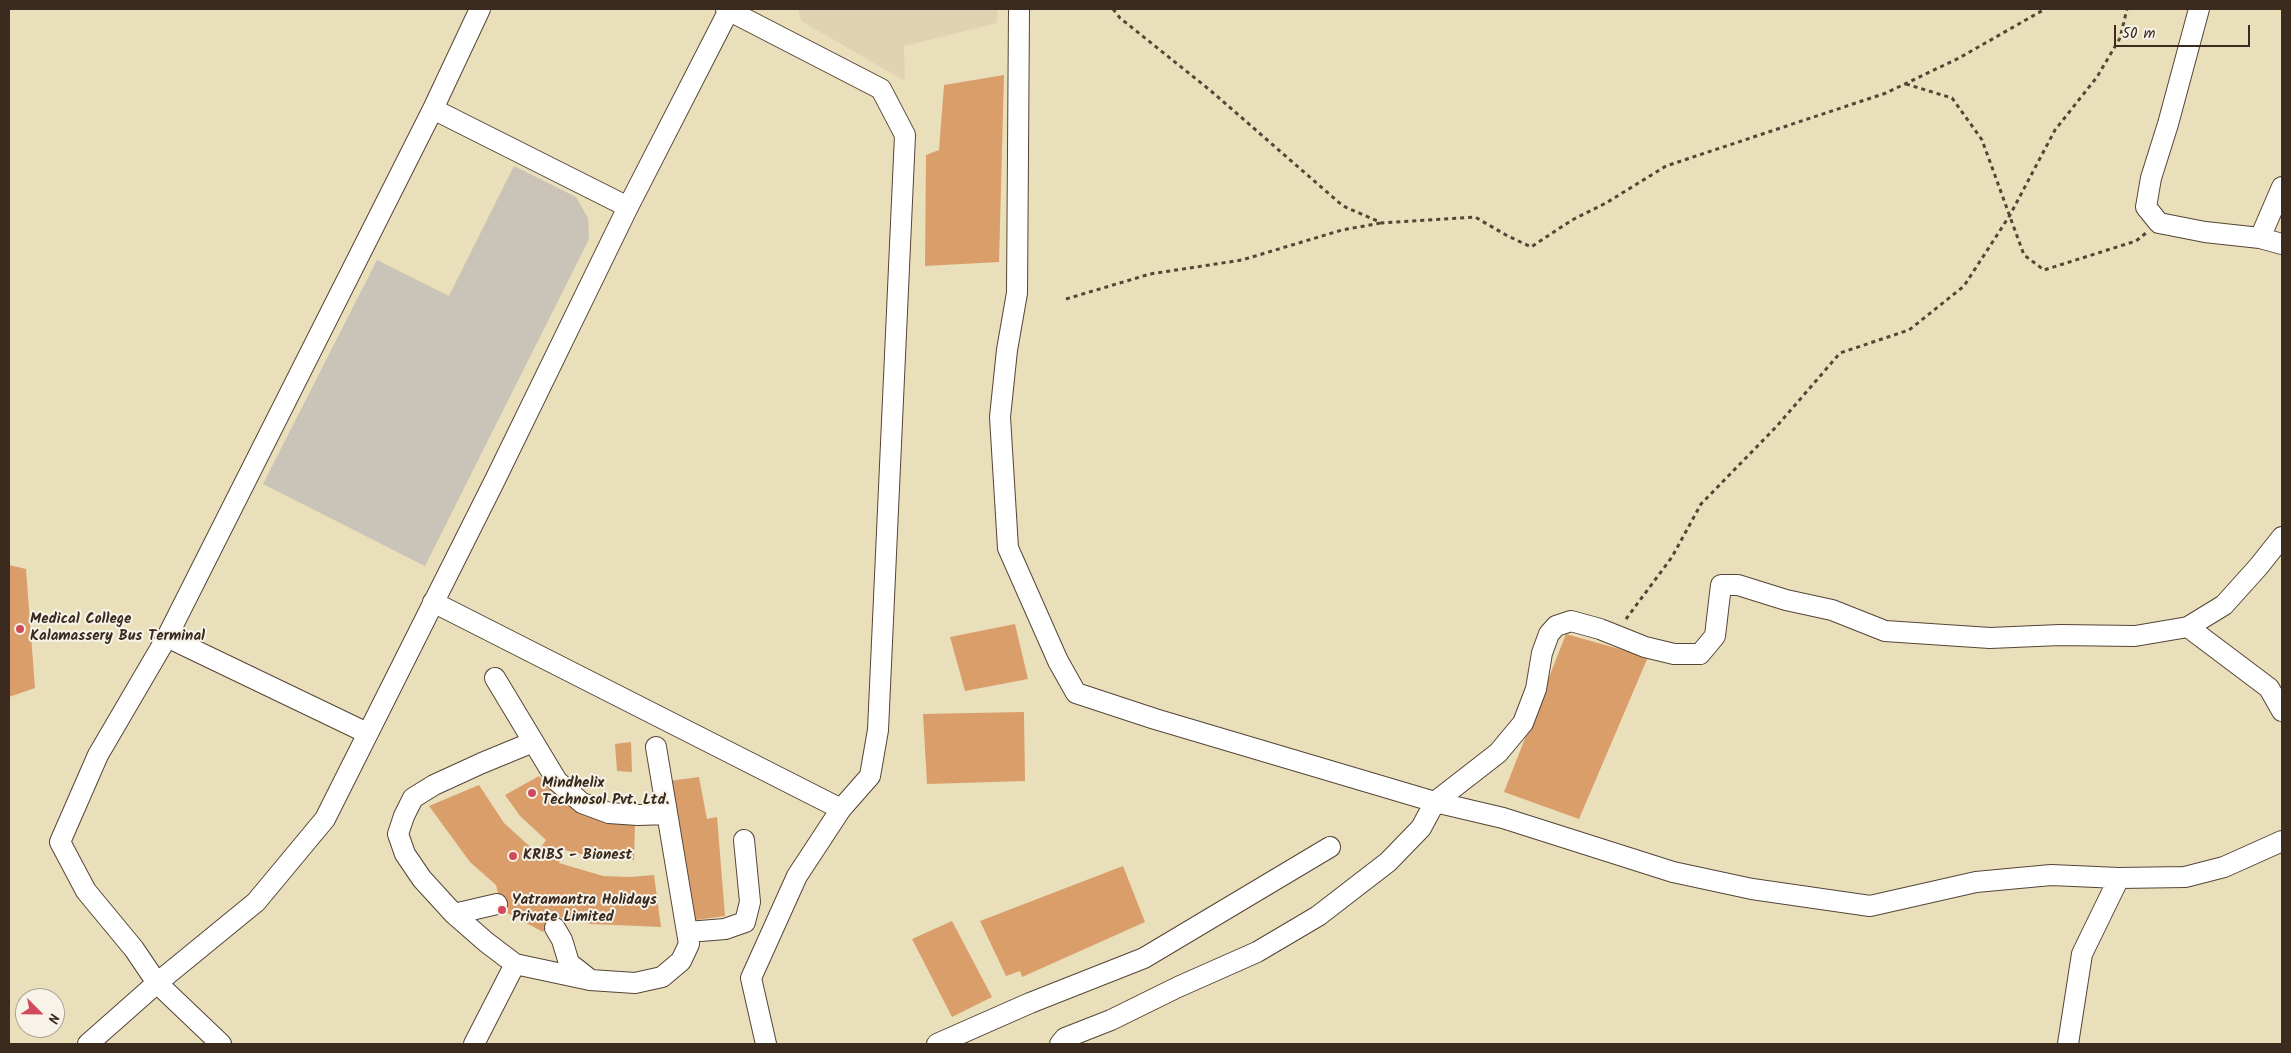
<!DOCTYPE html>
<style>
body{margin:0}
#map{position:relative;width:2291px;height:1053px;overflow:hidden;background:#e9dfbb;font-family:Kalam,sans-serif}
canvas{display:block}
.frame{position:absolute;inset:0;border:10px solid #3b2a1e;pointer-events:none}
.north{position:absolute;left:15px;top:988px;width:50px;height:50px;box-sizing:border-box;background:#f7f3e8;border:1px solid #aca397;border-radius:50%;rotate:113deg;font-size:14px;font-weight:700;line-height:20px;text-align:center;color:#3b2a1e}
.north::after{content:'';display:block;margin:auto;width:18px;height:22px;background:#d1495b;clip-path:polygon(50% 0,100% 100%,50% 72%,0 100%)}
.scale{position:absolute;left:2114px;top:25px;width:136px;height:22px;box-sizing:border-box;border:2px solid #3b2a1e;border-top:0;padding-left:6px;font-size:15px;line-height:18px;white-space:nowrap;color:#3b2a1e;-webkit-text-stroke:4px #f7f3e8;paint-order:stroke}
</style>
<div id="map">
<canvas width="2291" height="1053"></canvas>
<div class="frame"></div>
<div class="north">N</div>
<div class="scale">50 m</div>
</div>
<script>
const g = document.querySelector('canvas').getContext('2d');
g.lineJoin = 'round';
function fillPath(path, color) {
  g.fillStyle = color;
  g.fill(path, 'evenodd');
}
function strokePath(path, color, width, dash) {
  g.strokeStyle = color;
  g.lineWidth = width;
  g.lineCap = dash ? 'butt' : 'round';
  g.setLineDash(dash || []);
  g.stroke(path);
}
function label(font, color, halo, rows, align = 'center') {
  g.font = font + ' Kalam,sans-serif';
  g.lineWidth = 4;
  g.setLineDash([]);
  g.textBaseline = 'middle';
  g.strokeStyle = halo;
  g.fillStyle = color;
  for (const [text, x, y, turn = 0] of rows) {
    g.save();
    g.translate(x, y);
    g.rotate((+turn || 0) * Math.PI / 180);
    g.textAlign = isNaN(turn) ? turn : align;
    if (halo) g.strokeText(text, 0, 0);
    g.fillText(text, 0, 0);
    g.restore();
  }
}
fillPath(new Path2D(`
 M798 9H998L997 23 904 46 905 81 801 21Z`), '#e2d2b4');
fillPath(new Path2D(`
 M514 166 576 197 588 218 589 239 425 566 263 484 377 260 449 296Z`), '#c9c3b8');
fillPath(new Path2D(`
 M1004 75 999 262 925 266 926 155 939 150 944 85Z
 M9 565 26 569 35 688 9 697Z
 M1015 624 1028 679 965 691 950 637Z
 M1566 634 1648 657 1579 819 1504 792Z
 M1024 712 1025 781 927 784 923 714Z
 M631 742 632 772 617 771 615 744Z
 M539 776 555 794 579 812 635 823 634 860 598 858 564 850 559 863 603 876 630 877 654 875 661 927 591 924 554 916 543 932 502 910 496 885 470 862 429 806 479 785 504 823 537 853 546 840 520 816 505 795Z
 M699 777 707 819 717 817 725 916 689 921 669 781Z
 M1123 866 1145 922 1022 977 1020 971 1006 976 980 921Z
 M952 921 992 997 952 1017 912 939Z`), '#da9e6b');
const minor = new Path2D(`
 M726 9 881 89 905 135 878 730 870 776 841 809 797 876 751 978 766 1044
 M1019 9 1017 293 1007 350 1000 417 1008 548 1058 661 1076 693 1155 719 1435 802 1503 818 1673 872 1752 889 1870 906 1976 882 2051 875 2119 878 2185 877 2224 867 2282 841
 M2199 9 2168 124 2151 178 2146 207 2159 223 2205 232 2260 238 2282 244
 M433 109 628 207
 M2260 238 2282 187
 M433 602 841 809
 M2188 627 2269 688 2282 711
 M167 637 367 733
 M495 678 557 781 582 803 609 813 638 815 667 814
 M533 742 482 763 434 785 413 798 404 816 398 834 405 854 422 879 454 914 486 942 515 964 590 980 635 983 662 977 681 961 689 944 656 747
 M454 914 497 904
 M555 928 562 940 569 963 588 978
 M688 932 725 929 745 922 750 902 744 840
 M88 1044 157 983 256 902 325 819 495 480 628 207 729 10
 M221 1044 157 983 134 949 86 891 60 842 98 755 167 637 433 109 480 9
 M474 1044 515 964
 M937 1044 1030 1003 1144 958 1330 847
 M1060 1044 1065 1038 1111 1020 1178 987 1257 952 1318 916 1388 862 1421 828 1435 802 1498 753 1523 723 1536 689 1542 653 1549 634 1556 626 1571 621 1600 629 1645 647 1674 654H1700L1715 636 1721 585H1738L1786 600 1832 610 1885 631 1990 638 2060 635 2135 636 2188 627 2224 605 2259 566 2282 537
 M2068 1044 2082 954 2119 878`);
strokePath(minor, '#554536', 22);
strokePath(new Path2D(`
 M1113 9 1120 18 1211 91 1343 206 1382 223 1475 217 1506 235 1531 247 1572 220 1606 203 1666 166 1886 93 1959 58 2045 9
 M1906 84 1952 98 1982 140 2024 255 2044 270 2136 241 2146 233
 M1066 299 1150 274 1242 260 1342 230 1381 223
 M1626 619 1672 557 1701 504 1777 426 1840 353 1909 330 1964 286 2010 215 2055 130 2097 77 2120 38 2127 9`), '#554536', 3, [4, 4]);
strokePath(minor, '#fff', 20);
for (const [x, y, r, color] of [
 [20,629,5,"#d1495b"],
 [532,793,5,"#d1495b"],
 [513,856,5,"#d1495b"],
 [502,910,5,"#d1495b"]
]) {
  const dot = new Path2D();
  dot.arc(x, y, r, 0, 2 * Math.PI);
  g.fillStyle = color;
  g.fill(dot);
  strokePath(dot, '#f7f3e8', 2);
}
label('bold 15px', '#3b2a1e', '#f7f3e8', [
 ["Medical College",30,620],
 ["Kalamassery Bus Terminal",30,637],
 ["Mindhelix",542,784],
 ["Technosol Pvt. Ltd.",542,801],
 ["KRIBS - Bionest",523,856],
 ["Yatramantra Holidays",512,901],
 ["Private Limited",512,918]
], 'left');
</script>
